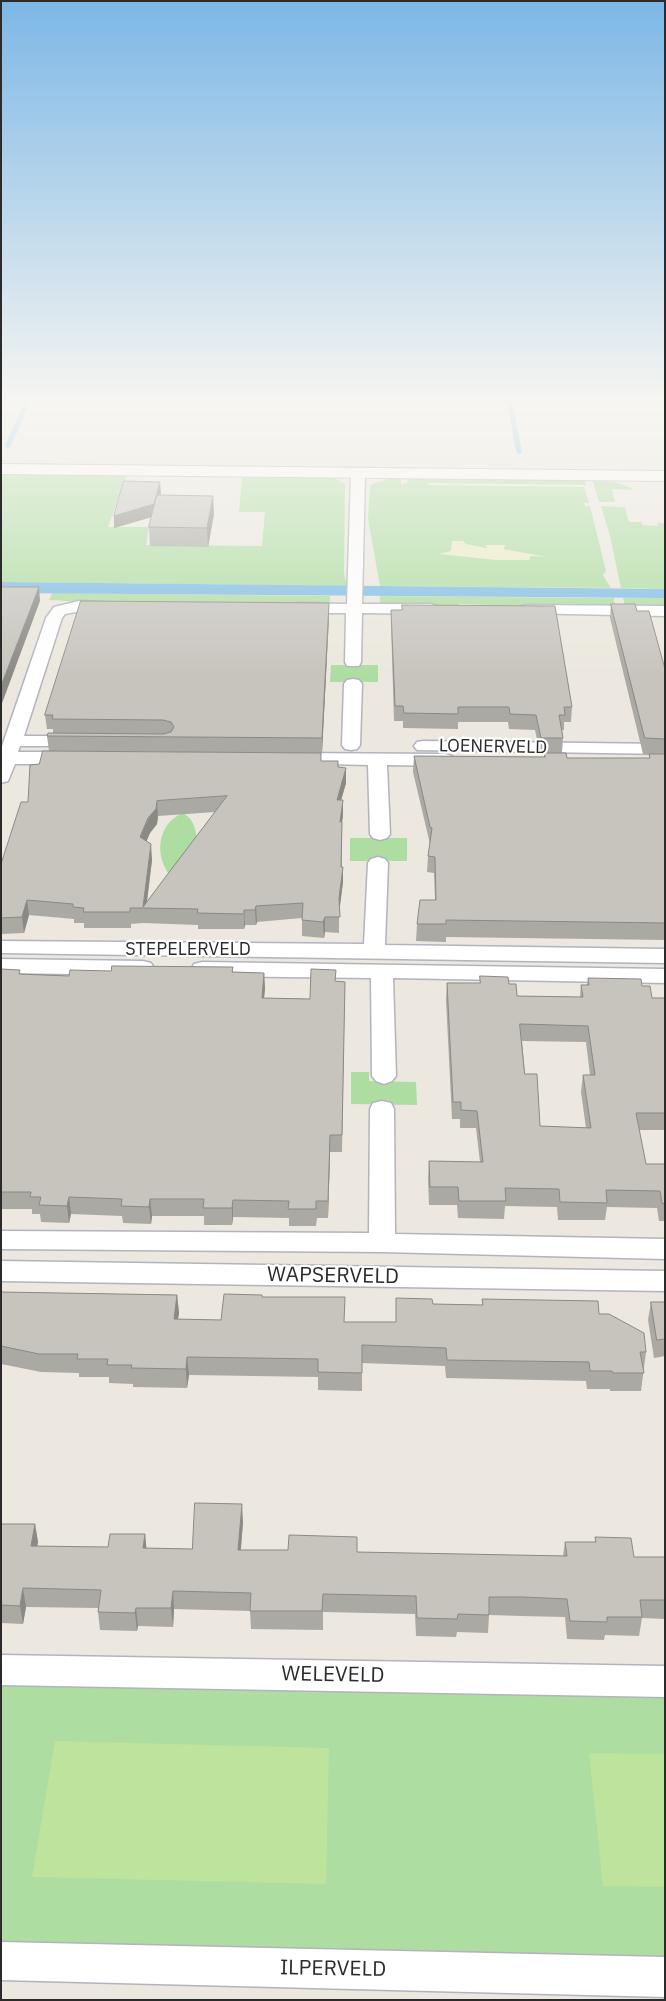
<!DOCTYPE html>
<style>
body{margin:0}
#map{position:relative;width:666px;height:2001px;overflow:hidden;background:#ece8df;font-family:"IBM Plex Sans",sans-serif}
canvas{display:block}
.frame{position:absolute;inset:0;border:2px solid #2b2b2b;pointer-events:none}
</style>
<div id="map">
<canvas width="666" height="2001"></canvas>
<div class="frame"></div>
</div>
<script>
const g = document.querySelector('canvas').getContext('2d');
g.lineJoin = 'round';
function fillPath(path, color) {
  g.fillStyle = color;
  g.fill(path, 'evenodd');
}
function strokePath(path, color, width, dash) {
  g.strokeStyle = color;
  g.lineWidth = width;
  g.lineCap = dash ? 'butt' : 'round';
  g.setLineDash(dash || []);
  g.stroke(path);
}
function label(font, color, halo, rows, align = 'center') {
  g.font = font + ' "IBM Plex Sans",sans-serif';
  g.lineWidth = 4.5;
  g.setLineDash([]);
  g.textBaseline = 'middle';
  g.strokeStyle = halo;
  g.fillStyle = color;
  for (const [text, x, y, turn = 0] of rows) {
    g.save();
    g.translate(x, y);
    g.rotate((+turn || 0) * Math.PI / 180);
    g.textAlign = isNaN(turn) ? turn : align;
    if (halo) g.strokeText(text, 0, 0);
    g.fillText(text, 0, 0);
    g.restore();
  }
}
fillPath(new Path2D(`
 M1 473 127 474 108 527H149L146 545 262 546 265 512H239L242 478 331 476 345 484 344 573 347 586 1 582Z
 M393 477H401V485L408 482 407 478H541L585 480 586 485 428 483V485L584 487 589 503H584L585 506H590L606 571 603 575 611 588 380 586 368 519 370 485Z
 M593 481 615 482 631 488 632 490 612 489 615 502H599Z
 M601 506 625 507 629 522H641L643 525 658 526V523H665V589L621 588 610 536Z
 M52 593 330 596V603H334V605L323 603 93 601 92 603C77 603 64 600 49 600Z
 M380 596 614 598 615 606 553 607 552 605H520V607H493L492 605 459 604V607L432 606 431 604 376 605 380 604Z
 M623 598H665V608H638L637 605H625Z
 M331 665H378V682H330Z
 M183 813C194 819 196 830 197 841L172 878C154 858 156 824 183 813Z
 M350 838H407V861H350Z
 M351 1072H369V1081L416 1082 417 1105 351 1104Z
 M1 1678 665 1692V1963L1 1949Z`), '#addda0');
fillPath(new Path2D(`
 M452 541H463L466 544 487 548 485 545H506L503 549 547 557 531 556 529 560H496L439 554 451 551Z`), '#edecc5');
fillPath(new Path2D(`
 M55 1741 329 1748 326 1884 32 1877Z
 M589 1753 665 1754V1887L603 1886Z`), '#bde39d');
fillPath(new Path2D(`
 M1 582 665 589V598L1 593Z`), '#7bbbe4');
strokePath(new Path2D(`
 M509 398 519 451
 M8 445 30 398`), '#7bbbe4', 5.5);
const street = new Path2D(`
 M358 470 365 474 362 604H431L437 606 439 609 437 612 431 614 362 613 361 662 359 666H347L345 662 346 613H298L292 611 290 608 292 605 298 603 347 604 351 474Z
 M79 601 117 603 119 606 117 609C100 613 82 610 65 614L62 618 24 736H79L85 737 88 741 85 745 79 746H20L18 752H72L79 754 81 758 79 762 72 764H15L8 781 1 783V749L46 618 54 607Z
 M526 605 665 606V616L520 613 518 610 520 607Z
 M353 679 359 680 362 684 360 745 357 749 351 750 345 749 342 745 344 684 347 680Z
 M423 741 665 744V754L417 750 414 746 417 742Z
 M292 753 445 754 452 756 454 760 452 764 445 766 387 765 390 834 387 838 380 840 373 838 370 834 368 765 285 763 283 759 285 755Z
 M378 857 385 859 388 863 385 945 665 949V963L1 953V941L364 944 368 863 371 859Z
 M1 959 143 961 151 963 154 968 151 973 143 975 1 973Z
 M202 962 665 969V983L393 978 396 1076 392 1081 384 1084 376 1081 372 1076 371 978 202 976 194 974 191 969 194 964Z
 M382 1101 391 1103 394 1109 395 1234 665 1239V1259L382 1252 1 1249V1231L369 1233 370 1109 373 1103Z
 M1 1261 665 1271V1291L1 1281Z
 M1 1655 665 1666V1697L1 1685Z
 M1 1942 665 1957V1997L1 1980Z`);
const secondary = new Path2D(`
 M1 464 665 471V481L1 474Z`);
strokePath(street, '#b2b3bd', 3);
strokePath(secondary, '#b2b3bd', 2);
fillPath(street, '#fff');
fillPath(secondary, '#fff');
fillPath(new Path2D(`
 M161 493 160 495 214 514 208 547 150 546 149 527 152 517 114 528V516Z
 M611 604 637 611 665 669V940L446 937V942L416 941 417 924 435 900 434 873 427 872 428 856 430 844 413 772 414 756 544 757V754H540L535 730 509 729 508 722H458V729L403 728V721H394L391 624V610L572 707 571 722H564V730H562L563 738 562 753 567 758H649V754H643L610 618Z
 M329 617 322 753 49 751 47 736 53 733V729H47L45 715Z
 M321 753V761L338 767 346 783 341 800 343 815 342 822V867L343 882 339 912V933L325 932 324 938 302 936V918L257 922 256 925H245L244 929H198V925L143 923 131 924V928H84V923H74V919L29 915 24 933 2 934 1 929V864L28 802ZM215 812 147 902 152 860 146 841 150 833 157 824 158 816Z
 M233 967V972L264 973 265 989 264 998 310 999 336 981 345 982 342 1152H330L328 1218H317L316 1226H289V1218L233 1217 232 1225H204V1216H152L151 1224 123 1223 122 1216 71 1214 69 1223 41 1222 40 1214H32V1209H1V969L21 974 69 976 111 971Z
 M480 976 509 984 517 996 580 997 581 985H587L588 978 642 986 652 998 665 1001V1130H639L646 1164H665V1221H659L657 1208 607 1207 605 1220H558L557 1207 505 1206 504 1219 458 1218 457 1205H429L428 1179 429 1161 480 1162 476 1128H460V1119H452L446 1000 447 983H480ZM522 1041 586 1042 590 1075H583L581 1092 586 1128 540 1126 525 1074Z
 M1 1292 177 1295 179 1313 178 1319 221 1320 262 1297 345 1322H396V1298L433 1304 482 1305V1299L599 1314 646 1352 641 1391H610V1389H587L586 1381 446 1378 445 1366 362 1363V1391L318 1390V1377L189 1375 187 1388 133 1387V1384L109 1383V1377H79V1373L41 1372 1 1364Z
 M651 1302H665V1356L654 1358 648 1320Z
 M243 1522 241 1550 563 1556 565 1542H595V1537L634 1557H665V1619L642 1618 639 1636 605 1635 604 1640 567 1639 565 1617 521 1616 489 1615 488 1633 457 1632 456 1637 416 1636 415 1614 323 1612V1630L251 1629 250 1611 174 1609 173 1627 138 1626 137 1631 100 1630 98 1612V1608L26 1607 23 1624 1 1623V1527L35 1524 38 1542 37 1546 108 1547 145 1534 146 1548 192 1549Z`), '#aba9a3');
fillPath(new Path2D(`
 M160 482 161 493 155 516 114 528V516Z
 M213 496 214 514 208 547 207 528Z
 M39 587 40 601 1 706V686Z
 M329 603V617L322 753V738Z
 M346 768V783L337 815V800Z
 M343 800V815L340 837V822Z
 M157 801 158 816 157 824 150 833 142 852 140 837Z
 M151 844 152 860 146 908H143Z
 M343 867V882L339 914V898Z
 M27 900 29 915 24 933 22 917Z
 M256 906 257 922 256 925 255 910Z
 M244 910 245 925 244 929Z
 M325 917V932L324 938 323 922Z
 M264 973 265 989 262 1015V998Z
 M330 1135V1152L328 1218V1201Z
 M69 1197 71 1214 69 1223 67 1206Z
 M150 1199 152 1216 151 1224 149 1207Z
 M233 1200V1217L232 1225V1208Z
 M177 1295 179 1313 175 1337 174 1319Z
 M187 1357 189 1375 187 1388 186 1369Z
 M242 1504 243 1522 239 1568 238 1550Z
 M35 1524 38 1542 34 1564 31 1546Z
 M145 1534 147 1553 143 1548Z
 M23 1588 26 1607 23 1624 20 1606Z
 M173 1591 174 1609 173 1627 171 1608Z
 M136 1608 138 1626 137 1631 135 1613Z`), '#8b8985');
const building = new Path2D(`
 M124 481 160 482 154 504 114 516Z
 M157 495 213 496 207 528 149 527Z
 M1 587H39L1 686Z
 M81 601 329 603 322 738 47 736 48 733 163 734 171 732 174 727 171 722 163 720 52 719 53 715H45Z
 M611 604H635L637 611H649L665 669V739L645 738Z
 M402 605 555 606 572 707H564L565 715H559L563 738H541L536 715 510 714 509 707H458V714L404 713 403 706H395L391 610H402Z
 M43 751 321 753V761H338V767L346 768 337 800H343L340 822H342L341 867H343L339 898 340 917H325L323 922 302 920 303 903 256 906 255 910H244V914L197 913 198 909 142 908H130V912H83L84 908 73 907V904L27 900 22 917 1 918V864L21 802H28L30 765 39 764ZM227 796 170 871 143 907 151 844 140 837 148 818 156 809 157 801Z
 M544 753H566L567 758H650L649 754H665V923L446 920V924H417L420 900H436L435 857 428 856 432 828 430 827 414 756 545 757Z
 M112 966 233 967 232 972 264 973 262 998 310 999 311 969 336 970 335 981 345 982 342 1135H330L328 1201H316V1209H288L289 1201 233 1200 232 1208H203L204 1199H150L149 1207 121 1206 122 1199 69 1197 67 1206 39 1205 41 1197H30L31 1192H1V969L20 970 19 974 69 976 70 970 111 971Z
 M480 976 508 977 509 984H516L517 996 583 997 581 985H589L588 978 641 979 642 986H650L652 998H664L665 1001V1113H636L646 1164H665V1204L662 1203 660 1191 606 1190 607 1203 560 1202 559 1189 505 1188 506 1201H459L458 1187H430L429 1161 483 1162 477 1111 461 1110V1102H453L447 983H480ZM520 1024 588 1026 595 1075H583L591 1128 540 1126 537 1074H525Z
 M1 1292 177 1295 174 1319 221 1320 224 1294 262 1295V1297H345L344 1322H396V1298L432 1299 433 1304 483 1305 482 1299 598 1301 599 1314H609L644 1333 646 1352H640L644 1373H613L612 1371H590L589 1362 447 1360 446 1348 362 1345V1373L318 1372V1359L187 1357 186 1369 131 1368 132 1365H107L108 1359H77L78 1354H39L1 1346Z
 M651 1302H665V1339L657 1340Z
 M195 1503 242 1504 238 1550H288L289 1535 357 1537V1552L567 1556 565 1542H596L595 1537 631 1538 634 1557H665V1600H640L642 1617H607V1622L570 1621 567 1599 523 1597H489V1615L458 1614 457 1619 417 1618 416 1596 323 1594 322 1611H250L251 1593 173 1591 171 1608H136L135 1613 98 1612 101 1590 23 1588 20 1606 1 1605V1527L2 1524H35L31 1546 108 1547 110 1534H145L143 1548 192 1549Z`);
fillPath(building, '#c7c4be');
strokePath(building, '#8b8985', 1);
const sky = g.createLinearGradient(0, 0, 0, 678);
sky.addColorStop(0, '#7cb7e6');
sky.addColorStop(0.59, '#f6f5f1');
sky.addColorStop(1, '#f6f5f100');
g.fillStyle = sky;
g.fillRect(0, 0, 666, 678);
label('18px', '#2b2b2b', '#fff', [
 ["LOENERVELD",493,747,1],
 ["STEPELERVELD",188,950]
]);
label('21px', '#2b2b2b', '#fff', [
 ["WAPSERVELD",333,1276,1],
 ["WELEVELD",333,1675,1],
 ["ILPERVELD",333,1969,1]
]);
</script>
